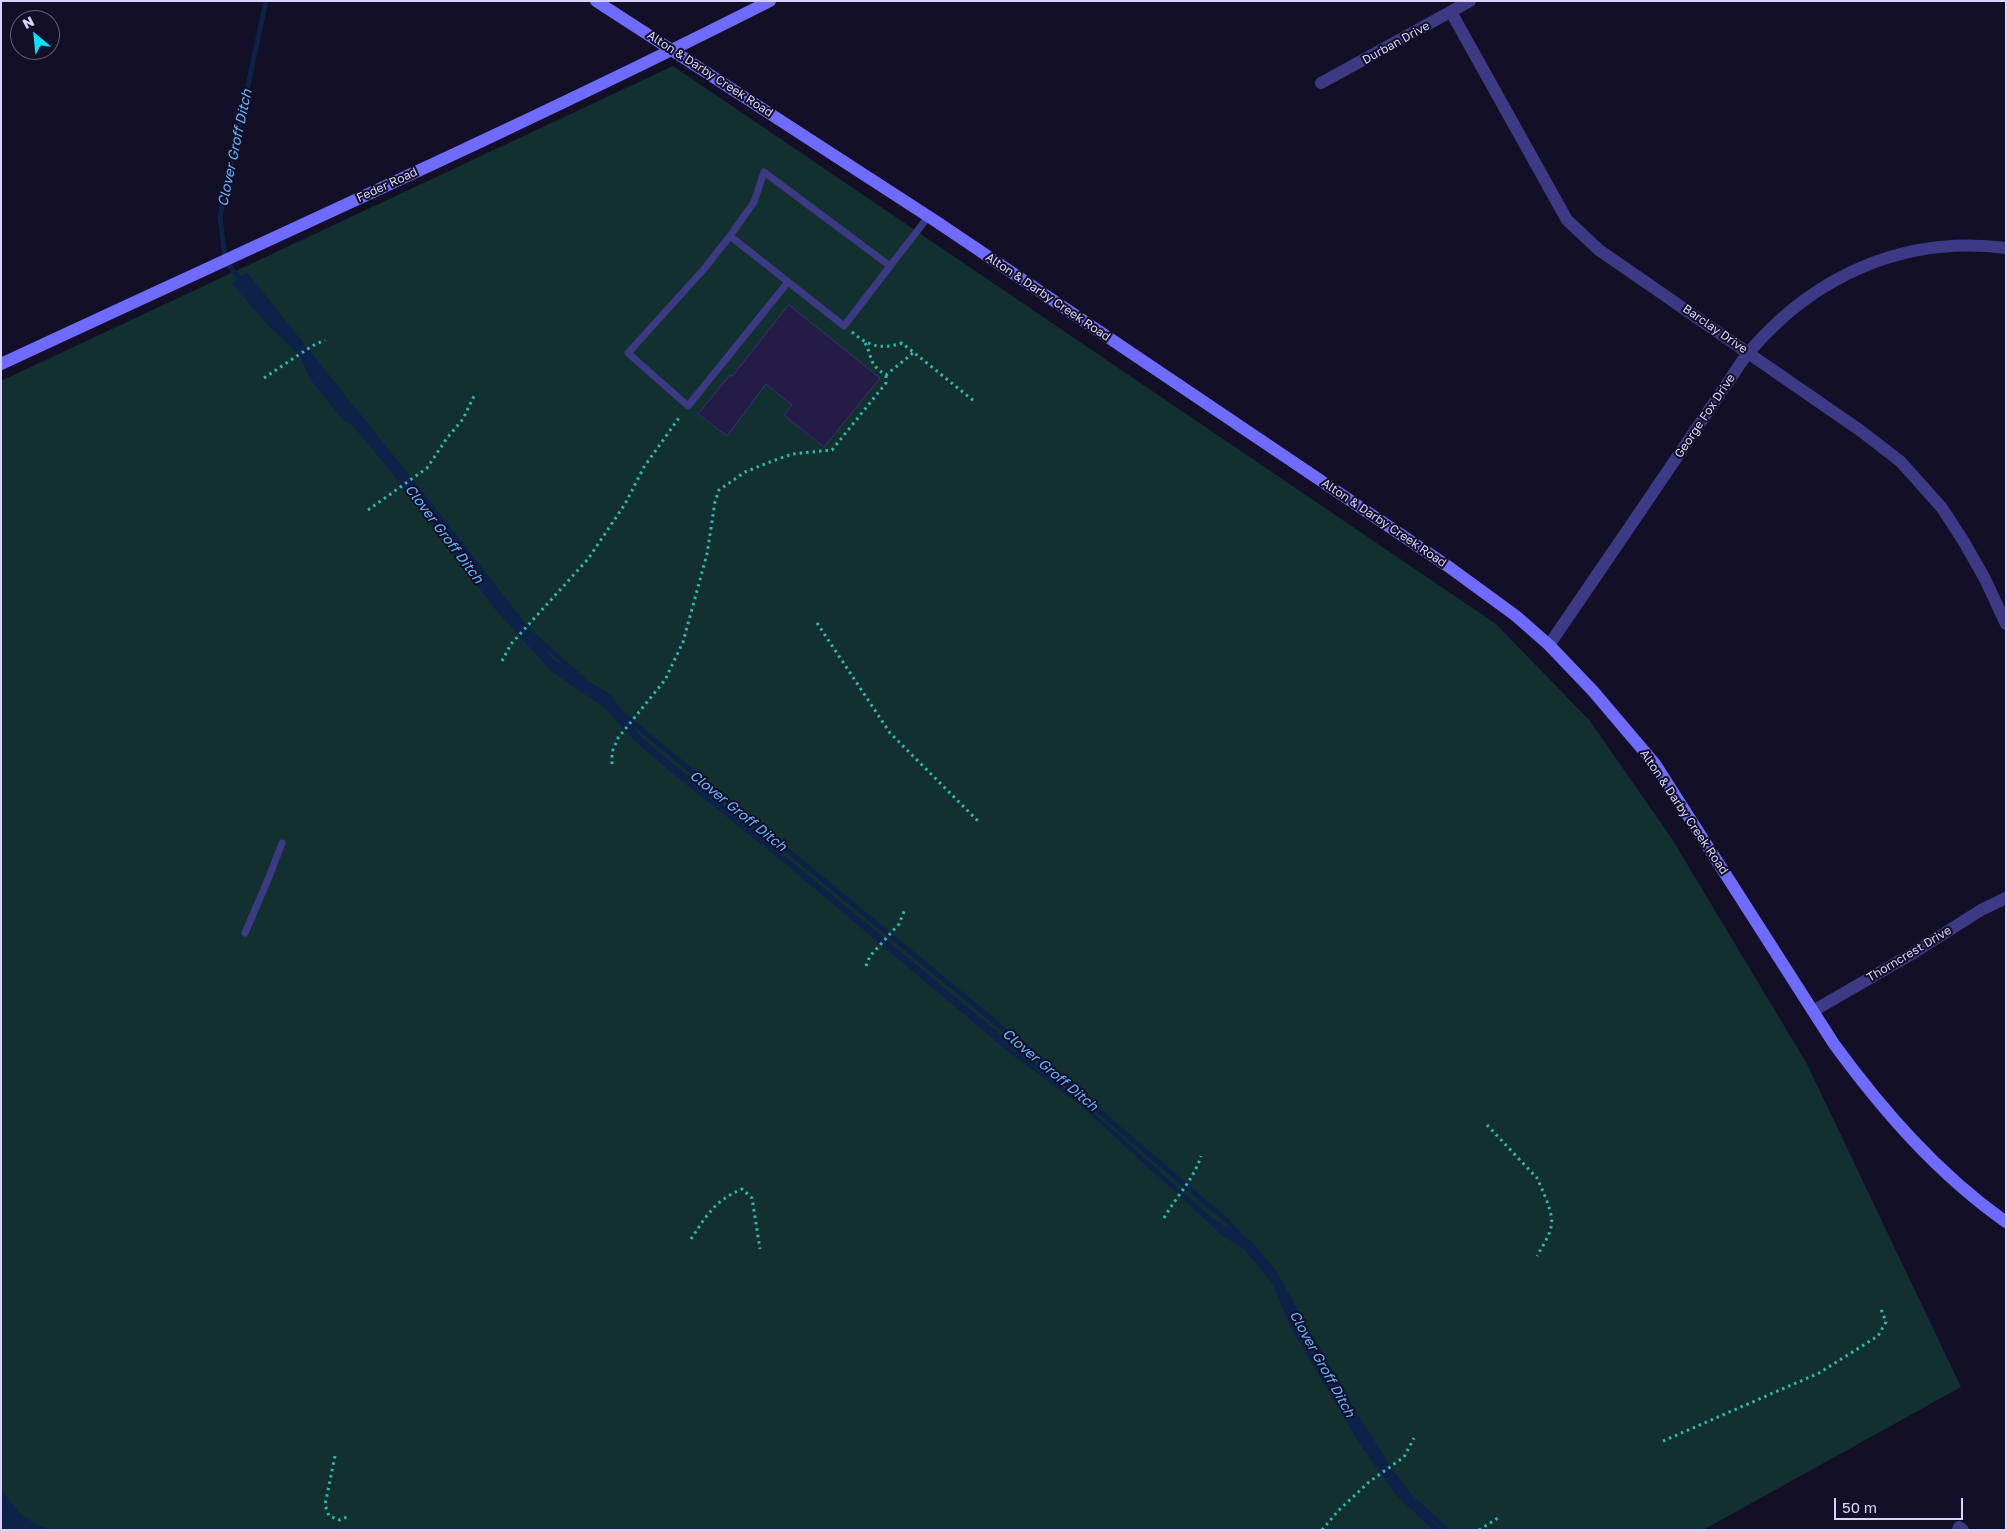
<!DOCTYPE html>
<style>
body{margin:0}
#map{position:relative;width:2007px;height:1531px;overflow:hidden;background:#130f26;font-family:"Golos Text",sans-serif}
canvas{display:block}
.frame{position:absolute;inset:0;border:2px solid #d9d4ff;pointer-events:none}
.north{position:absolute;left:10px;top:10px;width:50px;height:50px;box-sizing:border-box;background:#130f26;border:1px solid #625e7d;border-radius:50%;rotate:332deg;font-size:14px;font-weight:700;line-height:20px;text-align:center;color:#d9d4ff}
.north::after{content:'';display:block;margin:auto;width:18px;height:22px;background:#00e5ff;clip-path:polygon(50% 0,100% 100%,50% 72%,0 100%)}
.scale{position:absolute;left:1834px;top:1498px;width:129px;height:22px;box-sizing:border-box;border:2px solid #d9d4ff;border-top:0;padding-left:6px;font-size:15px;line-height:18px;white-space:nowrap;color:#d9d4ff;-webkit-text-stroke:4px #130f26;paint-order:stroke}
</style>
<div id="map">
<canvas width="2007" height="1531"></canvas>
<div class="frame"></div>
<div class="north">N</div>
<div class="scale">50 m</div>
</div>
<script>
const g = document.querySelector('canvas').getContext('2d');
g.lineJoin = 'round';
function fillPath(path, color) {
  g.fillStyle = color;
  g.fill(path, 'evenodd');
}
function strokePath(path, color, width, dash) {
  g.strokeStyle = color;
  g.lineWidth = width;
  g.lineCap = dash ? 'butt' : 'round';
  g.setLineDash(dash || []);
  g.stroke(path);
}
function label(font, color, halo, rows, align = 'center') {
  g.font = font + ' "Golos Text",sans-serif';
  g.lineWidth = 4;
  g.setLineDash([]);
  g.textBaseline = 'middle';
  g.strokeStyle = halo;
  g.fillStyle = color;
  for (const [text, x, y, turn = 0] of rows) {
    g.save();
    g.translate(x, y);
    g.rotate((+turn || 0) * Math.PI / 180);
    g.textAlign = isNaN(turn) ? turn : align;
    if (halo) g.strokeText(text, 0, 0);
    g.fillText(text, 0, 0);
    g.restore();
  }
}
fillPath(new Path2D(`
 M673 66 1496 624 1590 721 1672 839 1807 1064 1961 1387 1703 1530H1V381Z`), '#12302f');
fillPath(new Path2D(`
 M247 272 441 515 554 660 611 695 641 737 993 1028 1110 1127 1212 1218 1250 1240 1275 1269 1356 1412 1397 1476 1435 1524 1442 1530H1433L1397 1496 1359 1443 1291 1328 1272 1283 1244 1249 1223 1236 1081 1106 1011 1054 776 856 678 778 635 741 605 708 552 672 495 609 392 473 353 426 343 420 310 379 302 360 290 346 266 323 232 284Z
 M1 1489C17 1511 25 1522 52 1530H1Z`), '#0c2248');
strokePath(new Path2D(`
 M242 282 225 260 220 216 266 1
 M530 632 582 678
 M625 716 989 1017 1227 1221 1241 1237
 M1414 1500 1447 1530`), '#0c2248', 5);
const building = new Path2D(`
 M789 305 880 378 824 447 784 415 792 405 766 384 727 436 698 414 730 375 732 376Z`);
fillPath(building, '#241b47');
strokePath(building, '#3b2d73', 1);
strokePath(new Path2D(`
 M852 332C868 346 881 350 902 343L974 401
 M865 343C874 359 867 363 886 375L913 353
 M264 378 312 346 325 340
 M368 510 427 468 447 438 463 419 474 396
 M817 623 890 733 980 823
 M502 661 511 644 588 559 625 504 644 467 681 415
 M612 764V752L618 738 665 680 683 642 707 554 715 502 719 490 745 472 770 462 792 454 832 450 886 383V375
 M866 966 870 956 899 924 905 909
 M1487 1125 1537 1178C1542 1189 1555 1216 1551 1227 1549 1237 1542 1247 1537 1256
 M1164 1218C1177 1195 1193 1181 1201 1156
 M691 1239C707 1215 714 1201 742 1189L752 1198 760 1249
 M1663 1441 1819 1373 1878 1336 1886 1322 1881 1309
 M335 1456 325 1505 329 1516 340 1520 349 1516
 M1322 1530 1338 1511 1369 1482 1404 1457 1414 1438
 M1479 1530 1501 1516`), '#2fb8b0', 3, [2.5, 4]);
strokePath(new Path2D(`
 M730 236 704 269 628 353 688 406 788 282
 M890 266 764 172 754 202 730 236 844 326 928 217
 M245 933 269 877 282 843`), '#3d3a85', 7);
strokePath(new Path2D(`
 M1451 12 1567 220 1599 250 1861 431 1901 462 1942 508 1964 542 1985 579 2006 624
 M1321 83 1470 1
 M1549 645C1590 585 1632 524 1673 463 1690 438 1707 413 1724 388 1733 376 1740 362 1750 351 1815 275 1905 235 2006 248
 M1813 1011 1915 952 1981 910 2006 898
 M1958 1530 1959 1527 1963 1530`), '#3d3a85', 12);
strokePath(new Path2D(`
 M596 1 937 222 1449 567 1516 616 1549 645 1593 691 1655 764 1834 1044C1883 1111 1938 1174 2006 1222
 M1 364C258 244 517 129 770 1`), '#6f6bff', 12);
label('12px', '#d9d4ff', '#130f26', [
 ["Durban Drive",1396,43,-29],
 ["Alton & Darby Creek Road",710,74,33],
 ["Feder Road",387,185,-25],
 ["Alton & Darby Creek Road",1048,297,34],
 ["Barclay Drive",1715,329,35],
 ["George Fox Drive",1705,416,-56],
 ["Alton & Darby Creek Road",1384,523,34],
 ["Alton & Darby Creek Road",1684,812,56],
 ["Thorncrest Drive",1909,954,-31]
]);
label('italic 14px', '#62b6ff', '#130f26', [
 ["Clover Groff Ditch",235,148,-78],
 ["Clover Groff Ditch",444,534,53],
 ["Clover Groff Ditch",738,811,39],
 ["Clover Groff Ditch",1050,1070,40],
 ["Clover Groff Ditch",1322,1364,61]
]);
</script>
